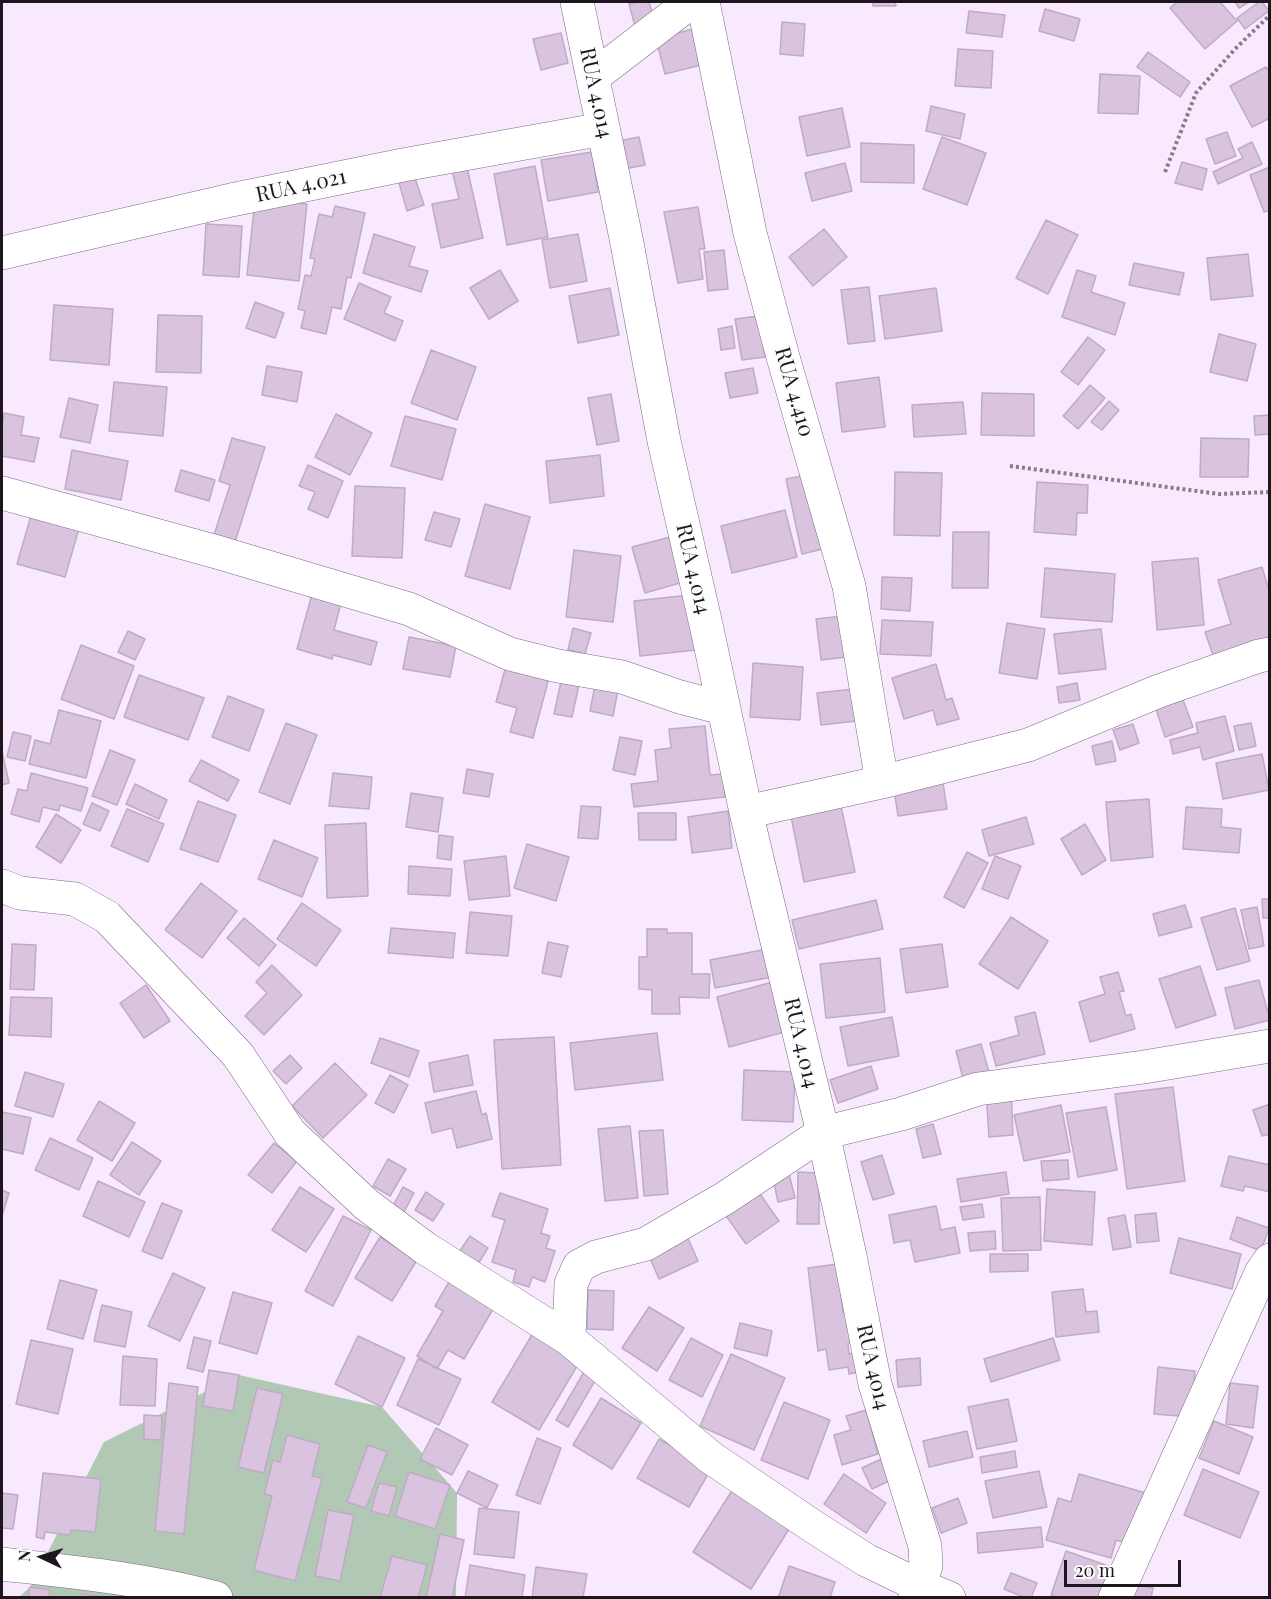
<!DOCTYPE html>
<style>
body{margin:0}
#map{position:relative;width:1271px;height:1599px;overflow:hidden;background:#f9e9fe;font-family:"Playfair Display",serif}
canvas{display:block}
.frame{position:absolute;inset:0;border:3px solid #1d161f;pointer-events:none}
.north{position:absolute;left:12px;top:1527px;width:60px;height:60px;-webkit-text-stroke:4px #fcfcfc;paint-order:stroke;rotate:274deg;font-size:16px;font-weight:700;line-height:24px;text-align:center;color:#1d161f}
.north::after{content:'';display:block;margin:auto;width:21px;height:27px;background:#1d161f;clip-path:polygon(50% 0,100% 100%,50% 72%,0 100%)}
.scale{position:absolute;left:1064px;top:1560px;width:117px;height:27px;box-sizing:border-box;border:3px solid #1d161f;border-top:0;padding-left:8px;font-size:18px;line-height:21px;white-space:nowrap;color:#1d161f;-webkit-text-stroke:4px #fcfcfc;paint-order:stroke}
</style>
<div id="map">
<canvas width="1271" height="1599"></canvas>
<div class="frame"></div>
<div class="north">N</div>
<div class="scale">20 m</div>
</div>
<script>
const g = document.querySelector('canvas').getContext('2d');
g.lineJoin = 'round';
function fillPath(path, color) {
  g.fillStyle = color;
  g.fill(path, 'evenodd');
}
function strokePath(path, color, width, dash) {
  g.strokeStyle = color;
  g.lineWidth = width;
  g.lineCap = dash ? 'butt' : 'round';
  g.setLineDash(dash || []);
  g.stroke(path);
}
function label(font, color, halo, rows, align = 'center') {
  g.font = font + ' "Playfair Display",serif';
  g.lineWidth = 4.5;
  g.setLineDash([]);
  g.textBaseline = 'middle';
  g.strokeStyle = halo;
  g.fillStyle = color;
  for (const [text, x, y, turn = 0] of rows) {
    g.save();
    g.translate(x, y);
    g.rotate((+turn || 0) * Math.PI / 180);
    g.textAlign = isNaN(turn) ? turn : align;
    if (halo) g.strokeText(text, 0, 0);
    g.fillText(text, 0, 0);
    g.restore();
  }
}
fillPath(new Path2D(`
 M239 1375 382 1407 457 1493 456 1597 18 1598 30 1587 104 1442Z`), '#b1c9b4');
const building = new Path2D(`
 M637 2H649L655 21 635 26 629 4Z
 M873 2H895L896 6H873Z
 M1177 2H1220L1237 21 1205 49 1170 8Z
 M1235 2H1249L1239 8Z
 M1259 2H1262L1269 11 1245 29 1237 18Z
 M1045 9 1080 19 1074 41 1039 31Z
 M969 11 1005 15 1002 37 966 33Z
 M782 22 805 24 803 56 780 54Z
 M696 28 705 64 665 74 656 39Z
 M561 33 568 63 541 70 533 39Z
 M958 49 993 51 991 88 955 86Z
 M1148 52 1190 82 1180 97 1137 67Z
 M1266 67 1270 73V118L1252 127 1230 86Z
 M1100 74 1140 76 1138 114 1098 113Z
 M931 106 965 114 960 139 926 131Z
 M842 108 850 147 807 156 799 117Z
 M1227 132 1236 156 1215 164 1206 139Z
 M639 137 645 165 624 169 619 141Z
 M942 137 986 153 967 205 923 189Z
 M1252 142 1262 164 1218 184 1213 172 1243 158 1238 149Z
 M861 143 914 145V183L861 182Z
 M592 152 598 192 548 201 541 160Z
 M1182 162 1207 169 1202 190 1175 183Z
 M466 163 483 238 441 248 432 204 459 199 451 166Z
 M845 163 852 191 812 201 805 173Z
 M535 166 548 237 507 245 494 174Z
 M1270 167V210L1264 212 1250 175Z
 M415 178 424 205 407 211 399 183Z
 M255 199 307 204 299 281 247 275Z
 M335 206 365 213 351 278 347 277 341 309 332 307 326 334 301 328 305 311 298 309 305 275 311 276 315 259 310 258 319 214 332 217Z
 M698 207 705 249H699L703 279 678 283 664 212Z
 M1046 220 1078 235 1048 294 1016 278Z
 M206 224 242 226 239 277 203 275Z
 M824 229 847 257 813 286 789 257Z
 M374 234 415 247 409 266 428 271 421 292 363 273Z
 M578 234 587 281 550 288 542 240Z
 M724 250 728 289 708 291 704 252Z
 M1248 254 1253 296 1211 300 1207 258Z
 M1134 263 1184 273 1179 295 1129 285Z
 M500 270 518 301 489 319 470 288Z
 M1077 270 1096 276 1091 292 1125 303 1115 335 1062 317Z
 M359 283 391 297 384 313 403 321 395 341 344 319Z
 M869 287 875 341 848 344 841 290Z
 M610 288 619 335 578 343 569 296Z
 M936 288 942 331 885 339 879 296Z
 M255 302 284 313 275 338 246 328Z
 M54 305 113 309 109 365 50 360Z
 M158 315 202 316 201 373 156 372Z
 M759 316 765 357 742 360 735 319Z
 M732 326 735 348 721 350 718 329Z
 M1219 334 1256 344 1247 381 1210 372Z
 M1088 337 1105 350 1078 385 1061 372Z
 M431 350 476 367 457 420 411 403Z
 M267 366 302 372 297 402 262 395Z
 M753 368 758 393 730 398 725 373Z
 M879 377 885 427 842 432 836 383Z
 M114 382 167 387 163 436 109 431Z
 M1090 385 1105 398 1078 429 1063 416Z
 M982 393 1034 394V436L981 435Z
 M611 394 619 441 597 445 588 398Z
 M69 398 98 405 90 443 60 437Z
 M1109 401 1119 410 1102 430 1091 422Z
 M963 402 966 434 914 437 912 405Z
 M4 413 24 417 21 435 39 438 34 462 2 456V426Z
 M336 414 372 433 350 475 315 457Z
 M1270 415V434L1255 435 1254 416Z
 M405 416 456 429 442 480 391 466Z
 M232 438 265 447 234 545 213 538 230 485 219 481Z
 M1201 438 1249 439 1248 477H1200Z
 M72 450 128 461 121 500 65 489Z
 M600 455 604 496 550 503 546 461Z
 M308 465 343 481 328 518 308 509 315 492 299 486Z
 M181 470 215 480 209 501 175 491Z
 M895 472 942 473 940 536 894 535Z
 M812 474 827 548 802 554 786 479Z
 M1037 482 1088 485 1087 513H1077L1076 535 1034 532Z
 M355 486 405 488 402 558 352 556Z
 M485 504 530 517 510 589 465 576Z
 M785 510 797 557 732 573 721 526Z
 M32 512 80 525 65 577 17 564Z
 M434 512 460 519 451 547 425 540Z
 M953 532H989L988 588H952Z
 M674 536 687 581 645 593 632 547Z
 M574 550 621 556 613 622 566 617Z
 M1198 558 1204 625 1157 630 1152 562Z
 M1262 567 1270 594V638L1213 655 1205 632 1231 624 1218 580Z
 M1045 568 1115 574 1112 622 1041 617Z
 M882 577 912 578 910 611 881 609Z
 M312 594 341 603 334 630 377 642 371 665 333 655 332 659 297 649Z
 M690 595 696 650 640 656 634 601Z
 M851 615 856 656 821 660 816 619Z
 M882 620 933 622 931 656 880 654Z
 M1007 623 1045 629 1037 679 999 673Z
 M573 628 591 633 585 654 568 650Z
 M1101 629 1106 669 1059 674 1054 634Z
 M128 631 145 639 135 660 118 652Z
 M409 637 456 646 450 677 403 669Z
 M81 645 134 666 114 719 61 699Z
 M507 662 550 674 533 738 510 732 517 708 496 702Z
 M753 663 803 667 800 720 750 717Z
 M936 664 946 700 952 698 959 719 937 725 933 710 904 719 892 678Z
 M139 675 204 698 188 740 124 717Z
 M562 677 580 680 572 717 554 714Z
 M596 680 619 685 613 716 590 711Z
 M1077 683 1080 700 1059 703 1057 687Z
 M862 688 865 720 821 725 817 693Z
 M228 696 264 710 249 751 212 737Z
 M1182 697 1193 727 1165 737 1155 706Z
 M59 710 101 721 86 778 29 764 35 740 50 744Z
 M1225 716 1234 751 1203 760 1200 747 1173 754 1170 740 1198 733 1196 723Z
 M286 723 317 735 290 804 259 792Z
 M1251 723 1256 746 1239 750 1234 726Z
 M1133 724 1139 743 1120 750 1113 730Z
 M705 726 710 775 723 774 725 797 634 807 631 784 658 781 655 750 671 748 669 729Z
 M13 732 31 736 25 761 7 757Z
 M620 737 642 741 635 775 613 770Z
 M1112 741 1116 761 1096 765 1092 746Z
 M110 750 135 760 117 805 92 796Z
 M2 751 9 783 2 785Z
 M1262 754 1269 790 1223 799 1216 763Z
 M201 760 239 780 228 801 189 781Z
 M467 769 493 774 489 797 463 793Z
 M31 773 88 788 81 811 60 805 59 811 43 807 39 822 11 814 18 789 27 791Z
 M333 773 372 777 369 809 329 806Z
 M943 783 947 809 898 816 894 790Z
 M135 784 167 800 159 819 126 804Z
 M411 793 443 798 438 832 406 827Z
 M1149 799 1153 857 1111 861 1106 802Z
 M198 801 236 815 218 862 180 849Z
 M840 801 855 872 804 882 790 811Z
 M92 803 109 811 100 831 83 824Z
 M581 806 601 807 598 839 578 838Z
 M1186 807 1222 809 1221 827 1241 829 1239 853 1183 849Z
 M127 809 164 824 148 862 111 846Z
 M728 811 732 848 692 853 688 817Z
 M638 813H676V840H639Z
 M56 814 81 830 61 863 36 847Z
 M1026 817 1034 844 989 856 982 830Z
 M366 823 368 896 327 898 325 825Z
 M1085 824 1106 860 1082 875 1061 839Z
 M439 835 453 837 451 860 437 858Z
 M274 840 318 858 302 897 258 879Z
 M527 844 569 857 556 901 514 888Z
 M967 852 988 863 964 908 944 897Z
 M506 856 510 896 469 900 464 861Z
 M995 856 1021 866 1008 899 982 889Z
 M409 866 452 869 450 896 408 894Z
 M201 883 237 911 202 958 165 930Z
 M1262 899H1270V918H1263Z
 M876 900 883 929 799 949 792 920Z
 M302 903 341 930 316 966 277 939Z
 M1185 905 1192 927 1159 936 1153 914Z
 M1257 907 1264 946 1249 949 1241 910Z
 M1235 908 1250 961 1217 970 1201 918Z
 M470 912 512 916 508 956 466 953Z
 M1011 917 1048 941 1018 989 979 964Z
 M244 918 276 945 259 966 227 938Z
 M391 928 455 933 453 958 388 953Z
 M647 929H667V933H692V974H710L709 998 679 997 680 1014H652V990L639 989V957H647Z
 M548 942 568 946 561 977 542 973Z
 M12 944 36 945 34 990 10 989Z
 M942 944 948 987 906 993 900 949Z
 M767 949 772 977 715 988 710 960Z
 M880 958 885 1012 826 1018 820 964Z
 M272 965 302 995 264 1035 245 1016 267 993 256 982Z
 M1200 966 1216 1015 1176 1028 1159 979Z
 M1118 972 1124 991 1119 992 1126 1016 1131 1014 1135 1029 1090 1042 1079 1002 1105 994 1100 977Z
 M780 980 792 1030 729 1047 717 997Z
 M1259 980 1270 1020 1235 1029 1225 988Z
 M146 985 170 1021 144 1038 120 1003Z
 M11 997 52 998 51 1037 9 1035Z
 M1035 1012 1045 1054 996 1066 990 1043 1019 1035 1015 1017Z
 M892 1017 899 1056 848 1066 840 1027Z
 M657 1033 663 1080 575 1090 570 1043Z
 M554 1037 561 1165 502 1169 494 1040Z
 M380 1038 419 1051 409 1077 371 1063Z
 M981 1044 991 1079 965 1086 956 1051Z
 M290 1055 302 1068 286 1084 273 1071Z
 M468 1055 473 1085 434 1092 429 1063Z
 M335 1063 367 1095 323 1138 292 1106Z
 M871 1066 878 1089 838 1103 830 1080Z
 M744 1070 795 1072 793 1122 742 1120Z
 M25 1072 64 1084 53 1117 15 1106Z
 M390 1075 408 1085 394 1113 375 1103Z
 M1173 1087 1185 1181 1127 1189 1115 1094Z
 M1011 1090 1013 1135 989 1137 986 1092Z
 M476 1091 482 1115 486 1113 492 1139 457 1148 452 1128 432 1133 425 1103Z
 M99 1101 135 1123 112 1161 77 1140Z
 M1270 1104V1134L1262 1136 1253 1110Z
 M1061 1105 1070 1152 1024 1161 1014 1115Z
 M1106 1107 1117 1170 1078 1177 1066 1113Z
 M2 1112 31 1118 23 1154 2 1149Z
 M933 1124 941 1154 923 1158 916 1129Z
 M630 1126 638 1198 605 1201 598 1129Z
 M663 1130 668 1194 644 1196 639 1131Z
 M50 1138 93 1158 79 1190 35 1170Z
 M132 1142 161 1161 139 1195 110 1175Z
 M274 1143 297 1161 272 1193 248 1175Z
 M882 1155 894 1194 873 1200 861 1162Z
 M1229 1156 1270 1165V1192L1245 1186 1243 1191 1221 1186Z
 M388 1159 406 1169 390 1196 373 1186Z
 M1068 1160 1069 1179 1043 1181 1041 1161Z
 M798 1172 819 1173V1224H797Z
 M1006 1172 1009 1194 961 1202 957 1179Z
 M789 1174 795 1198 778 1202 773 1178Z
 M98 1181 145 1202 129 1237 83 1216Z
 M300 1187 334 1209 306 1252 272 1230Z
 M403 1187 414 1193 404 1212 393 1206Z
 M755 1187 779 1221 746 1244 722 1210Z
 M1047 1189 1095 1192 1092 1245 1044 1241Z
 M2 1190 9 1193 2 1216Z
 M426 1192 444 1204 433 1221 415 1210Z
 M500 1193 548 1209 541 1233 550 1236 546 1248 555 1251 545 1282 532 1277 529 1287 513 1282 516 1270 492 1262 505 1220 492 1216Z
 M1040 1197 1041 1250 1003 1251 1001 1198Z
 M162 1203 182 1211 162 1259 142 1251Z
 M982 1204 984 1217 963 1220 960 1207Z
 M936 1206 941 1230 955 1227 960 1253 915 1262 910 1240 894 1243 889 1215Z
 M1156 1213 1159 1241 1137 1243 1135 1215Z
 M1125 1215 1131 1247 1113 1250 1108 1218Z
 M343 1216 371 1230 333 1306 305 1291Z
 M1237 1217 1269 1228 1261 1251 1230 1239Z
 M995 1231 996 1249 970 1251 968 1233Z
 M470 1236 488 1248 476 1267 457 1255Z
 M687 1236 698 1261 659 1279 648 1254Z
 M380 1237 417 1260 392 1301 355 1278Z
 M1179 1238 1241 1254 1232 1289 1170 1273Z
 M990 1254H1028V1271L990 1272Z
 M845 1263 848 1294 841 1295 843 1313H852L855 1342 848 1343 849 1354 857 1353 859 1372 849 1374 848 1367 829 1370 826 1349 818 1351 808 1268Z
 M173 1273 205 1288 180 1341 148 1326Z
 M60 1280 97 1290 83 1339 47 1329Z
 M449 1282 493 1309 464 1359 448 1350 437 1369 417 1356 443 1311 435 1306Z
 M1083 1289 1086 1312 1097 1311 1099 1332 1056 1337 1052 1292Z
 M588 1290 614 1291 613 1330 587 1329Z
 M233 1292 272 1303 257 1354 219 1343Z
 M102 1305 132 1312 125 1347 94 1341Z
 M649 1307 684 1328 657 1371 622 1348Z
 M740 1323 772 1331 767 1356 734 1348Z
 M536 1328 583 1356 539 1430 492 1402Z
 M358 1336 405 1358 382 1407 335 1384Z
 M194 1337 211 1341 203 1372 187 1368Z
 M691 1338 723 1355 702 1397 669 1380Z
 M1053 1338 1060 1360 991 1382 984 1359Z
 M31 1340 73 1349 58 1414 16 1404Z
 M731 1354 785 1378 754 1450 700 1426Z
 M123 1356 157 1359 155 1406 120 1405Z
 M920 1358 921 1385 898 1387 896 1360Z
 M418 1359 461 1379 439 1425 397 1405Z
 M1158 1367 1195 1371 1191 1417 1154 1414Z
 M209 1370 239 1375 233 1411 203 1406Z
 M584 1372 596 1379 568 1427 556 1420Z
 M169 1383 198 1387 184 1534 155 1531Z
 M1230 1383 1258 1386 1253 1428 1226 1424Z
 M257 1388 283 1394 264 1473 238 1467Z
 M601 1398 641 1423 612 1469 573 1445Z
 M1008 1399 1017 1441 977 1449 968 1407Z
 M784 1402 830 1420 808 1479 761 1460Z
 M866 1410 878 1454 842 1465 834 1435 851 1430 846 1416Z
 M144 1415 162 1416 161 1440 144 1439Z
 M1214 1421 1253 1437 1239 1474 1199 1458Z
 M436 1428 468 1445 452 1475 420 1459Z
 M967 1431 973 1457 929 1467 923 1441Z
 M287 1435 320 1444 312 1476 322 1478 295 1581 254 1570 272 1496 264 1494 273 1460 280 1462Z
 M537 1438 561 1448 540 1504 516 1495Z
 M659 1439 711 1469 689 1507 637 1478Z
 M368 1445 387 1452 366 1508 347 1502Z
 M1015 1451 1017 1467 982 1473 980 1457Z
 M881 1459 891 1480 872 1489 862 1468Z
 M1203 1469 1259 1492 1240 1538 1184 1515Z
 M468 1471 498 1485 487 1508 457 1493Z
 M1039 1471 1047 1507 993 1518 985 1481Z
 M409 1472 450 1485 435 1529 395 1516Z
 M43 1473 101 1479 95 1532 71 1530 70 1535 45 1532 44 1539 36 1537Z
 M844 1474 886 1503 866 1533 824 1504Z
 M1079 1474 1146 1493 1132 1545 1116 1540 1111 1558 1046 1540 1058 1498 1071 1502Z
 M379 1483 397 1487 389 1516 371 1511Z
 M733 1489 791 1526 751 1589 693 1552Z
 M2 1493 18 1495 13 1529 2 1528Z
 M958 1498 967 1523 941 1533 932 1508Z
 M479 1508 519 1512 514 1558 474 1554Z
 M328 1510 354 1515 340 1581 315 1576Z
 M1041 1527 1043 1547 978 1553 977 1533Z
 M440 1534 464 1540 452 1598H426Z
 M1066 1551 1114 1568 1104 1598H1059L1051 1595Z
 M392 1556 427 1565 418 1598H380Z
 M470 1565 525 1575 522 1598H465Z
 M789 1566 835 1582 830 1598H778Z
 M536 1567 587 1574 583 1598H532Z
 M1011 1573 1037 1583 1031 1598H1026L1004 1589Z
 M1134 1584 1153 1588 1151 1598H1131Z
 M30 1587 50 1590 49 1598H28Z
 M82 1594 107 1598H81Z`);
fillPath(building, '#d9c3df');
strokePath(building, '#beabc4', 1.5);
const street = new Path2D(`
 M577 2 626 238 664 441 707 629 746 812 823 1133 850 1256 875 1384 925 1546 926 1566 915 1598
 M703 2 750 233 783 357 849 586 882 782
 M593 77 691 2
 M2 253 231 200 403 165 603 129
 M2 493 217 552 409 609 510 654 558 666 622 677 680 697 723 708
 M746 812 882 782 1028 745 1159 691 1259 656 1270 654
 M2 886 20 893 75 899 107 917 238 1055 290 1133 367 1205 425 1248 569 1339 710 1457 814 1527 866 1560 920 1586 949 1598
 M569 1339 571 1284 579 1266 596 1257 646 1244 725 1198 823 1133 901 1114 978 1089 1144 1067 1270 1046
 M2 1564C73 1572 146 1579 216 1598
 M1115 1598 1261 1273 1270 1260`);
strokePath(street, '#7c6b81', 34);
strokePath(new Path2D(`
 M1165 172 1196 93 1235 49 1270 15
 M1010 466 1219 494 1270 492`), '#867b8a', 4, [3, 3]);
strokePath(street, '#fff', 33);
label('21px', '#1d161f', '#fcfcfc', [
 ["RUA 4.014",596,93,78],
 ["RUA 4.021",301,186,-12],
 ["RUA 4.410",794,392,74],
 ["RUA 4.014",693,569,77],
 ["RUA 4.014",801,1043,77],
 ["RUA 4014",873,1367,77]
]);
</script>
